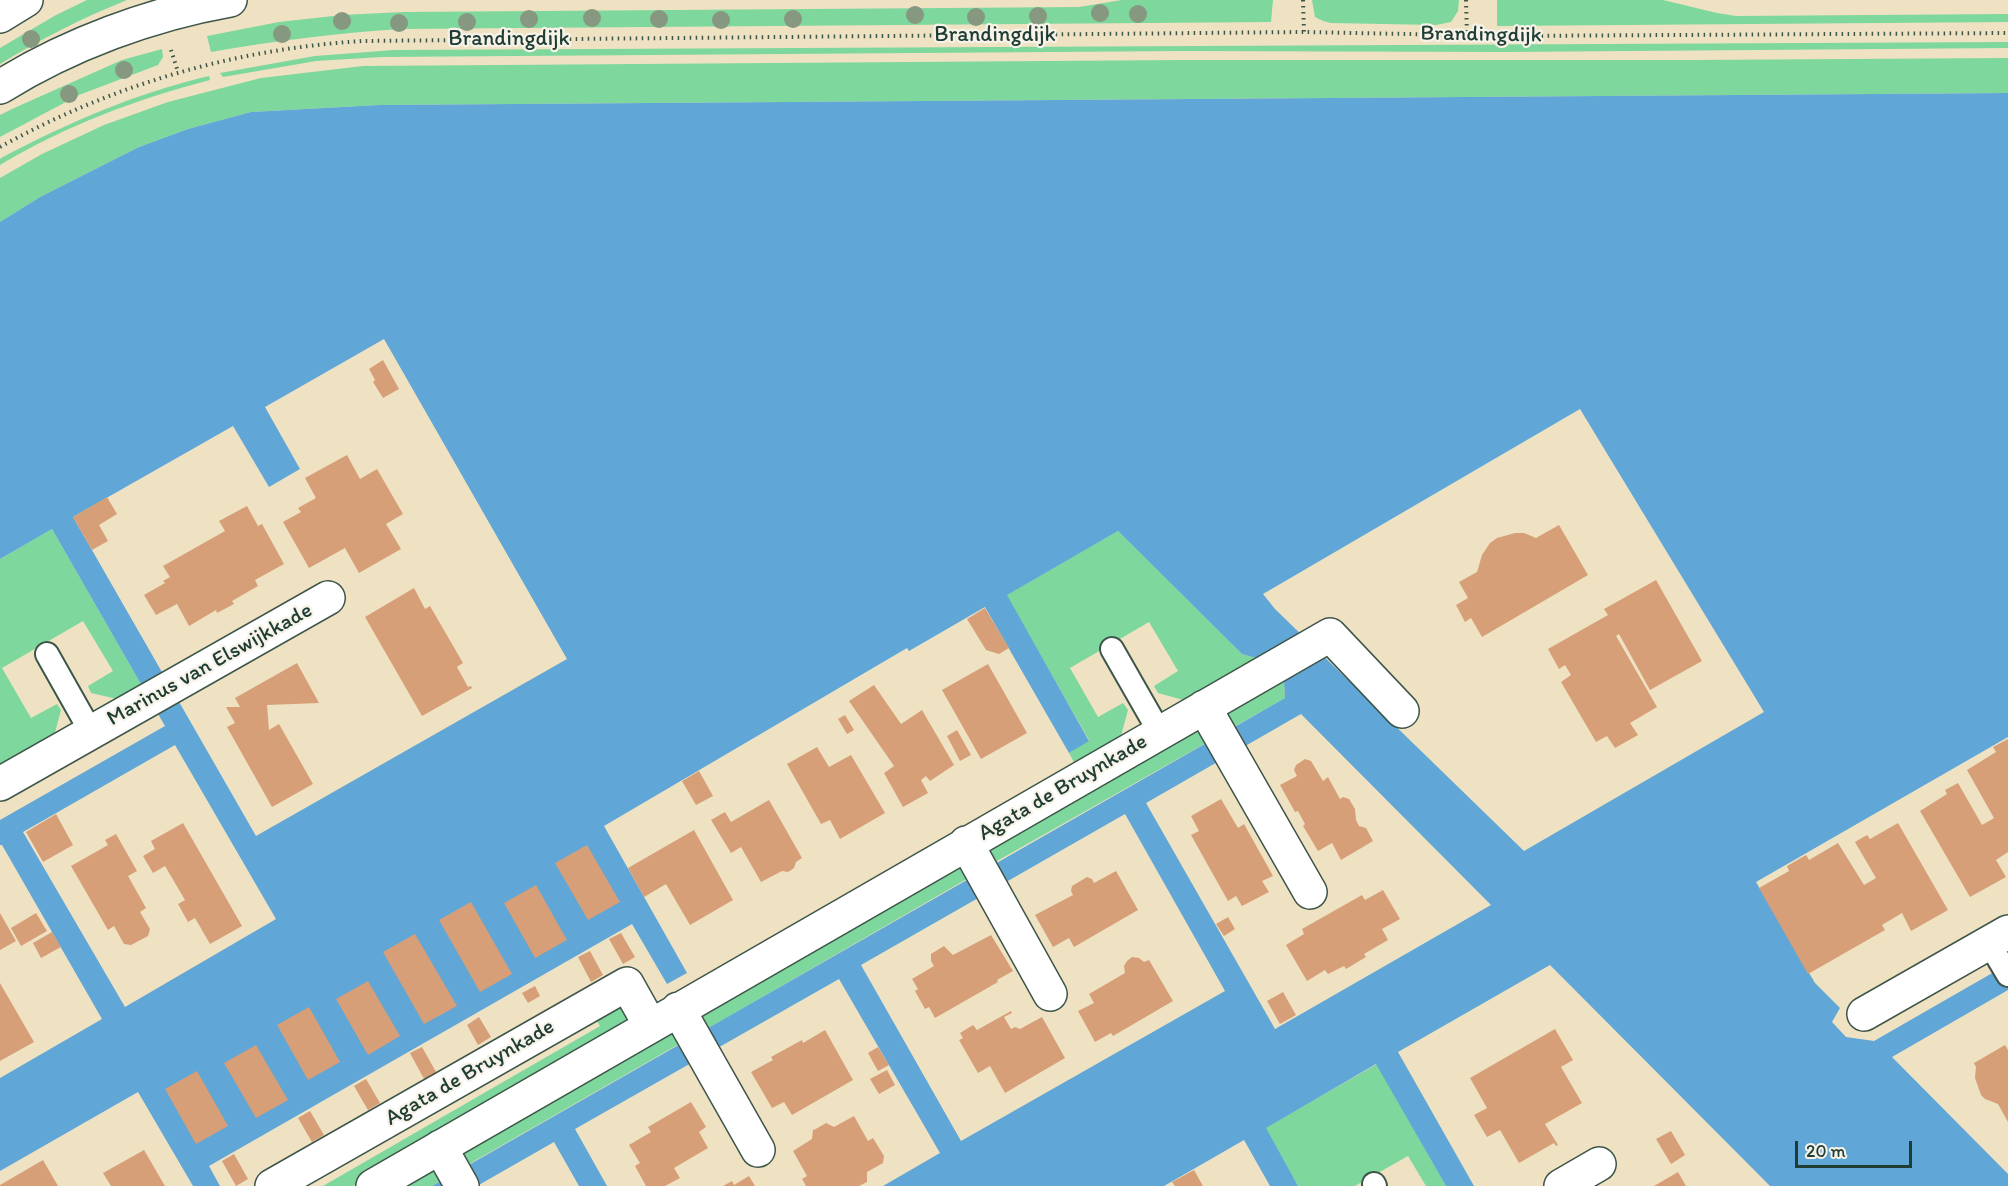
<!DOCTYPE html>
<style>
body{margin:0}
#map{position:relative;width:2008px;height:1186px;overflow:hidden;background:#eee2c3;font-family:Itim,sans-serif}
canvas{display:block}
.scale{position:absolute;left:1795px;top:1141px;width:117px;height:27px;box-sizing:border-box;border:3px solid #1f3d34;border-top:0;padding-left:8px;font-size:18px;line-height:21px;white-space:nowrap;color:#1f3d34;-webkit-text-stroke:4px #f7f3e8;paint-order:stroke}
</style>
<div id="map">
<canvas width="2008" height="1186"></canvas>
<div class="scale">20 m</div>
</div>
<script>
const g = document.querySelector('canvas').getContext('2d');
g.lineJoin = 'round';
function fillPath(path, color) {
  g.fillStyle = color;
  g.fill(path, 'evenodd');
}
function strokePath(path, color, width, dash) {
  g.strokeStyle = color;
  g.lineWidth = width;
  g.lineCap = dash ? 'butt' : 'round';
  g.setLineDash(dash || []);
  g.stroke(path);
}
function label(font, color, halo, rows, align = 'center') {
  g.font = font + ' Itim,sans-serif';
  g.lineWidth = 4.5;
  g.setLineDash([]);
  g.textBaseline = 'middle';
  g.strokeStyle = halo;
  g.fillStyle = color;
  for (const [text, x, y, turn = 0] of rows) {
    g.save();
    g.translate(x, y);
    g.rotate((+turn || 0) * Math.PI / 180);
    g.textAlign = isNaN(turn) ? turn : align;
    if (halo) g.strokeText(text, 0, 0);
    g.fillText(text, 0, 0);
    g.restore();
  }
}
fillPath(new Path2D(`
 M87 0H127C82 18 41 39 0 64V48L56 15Z
 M1122 0H1273L1271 22 400 29C336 33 274 41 211 52L207 36 279 22 342 15 404 12 1079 7Z
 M1312 0H1459L1458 11 1451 22 1436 25 1331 23 1323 21 1315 17Z
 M1497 0H1663L1717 13 1736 16 2008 14V22L1497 26Z
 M2008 42V48L1505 52 1184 51 382 57 316 61 223 77 220 73 315 56 394 50Z
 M162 49 163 57 158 65 79 95 0 137V115L12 109 122 60Z
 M2008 58V93L379 105 251 112 188 129 139 147 40 197 0 222V178L42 154 104 125 168 102 261 78 363 66 1184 60H1692Z
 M209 76 210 80C137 99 65 126 0 165V159L3 157C69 122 137 93 209 76Z
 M52 529 145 691 126 701 91 693 88 686 113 671 83 621 2 668 31 718 57 704 61 710 52 744 0 774V559Z
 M1118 531 1242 654 1263 660 1194 703 1158 693 1154 686 1178 671 1149 622 1070 668 1098 717 1123 703 1128 710 1118 747 1078 770 1069 753 1089 740 1006 595Z
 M1282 679 1284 682 1285 698 1230 729 1225 711Z
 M1199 726 1213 739 990 865 985 849Z
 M960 863 972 876 705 1030 699 1012Z
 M616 1006H623L630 1013 628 1029 353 1186H323L600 1026 595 1018Z
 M674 1027 686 1040 464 1167 459 1150Z
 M1377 1064 1446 1186H1426L1408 1156 1355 1186H1298L1265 1128Z
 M434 1164 446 1178 432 1186H396Z`), '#7ed79c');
fillPath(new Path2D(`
 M2008 93V737L1756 882 1815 983 1840 1008 1832 1022 1846 1037 1874 1041 2008 964V990L1892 1057 2008 1174V1186H1770L1550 965 1398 1052 1474 1186H1446L1376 1064 1266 1128 1298 1186H1270L1244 1140 1164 1186H883L940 1153 839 979 575 1129 607 1186H579L554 1142 477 1186H432L1285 698 1284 681 1263 660 1242 654 1118 531 1007 595 1089 741 1069 753 985 607 909 651 907 648 604 826 687 973 667 984 632 924 209 1166 220 1186H193L138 1092 0 1171V1078L102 1019 2 845H0V820L165 726 52 529 0 559V222L40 197 139 147 188 129 251 112 379 105ZM384 339 567 659 256 836 73 517 233 426 269 487 300 469 265 407ZM1580 409 1764 712 1524 851 1275 609 1263 594ZM1301 714 1491 905 1275 1029 1146 803ZM175 745 276 919 125 1007 23 832ZM1125 814 1225 991 961 1141 861 965Z`), '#60a6d6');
fillPath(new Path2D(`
 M383 360 399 389 383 398 373 382 375 380 369 369Z
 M347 455 360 479 377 469 403 514 386 524 401 549 359 573 345 548 309 568 283 522 301 512 298 508 316 498 305 478Z
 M107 497 117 514 99 525 108 541 92 550 73 517Z
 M247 506 258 526 262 524 284 564 255 580 258 586 232 601 234 604 217 613 216 610 189 626 177 604 156 615 144 595 165 583 163 581 170 577 163 566 225 531 219 521Z
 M1559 525 1588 575 1482 637 1471 618 1465 622 1456 605 1468 598 1459 582 1477 572 1482 555 1490 543 1497 538 1515 533H1524L1536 538Z
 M1656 580 1702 661 1650 690 1619 634 1616 636 1657 707 1630 723 1638 735 1615 748 1607 736 1596 742 1561 682 1571 675 1565 665 1559 669 1548 649 1608 615 1604 609Z
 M414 588 425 609 430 606 463 663 457 667 468 687 471 686 472 688 422 716 365 617Z
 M985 608 1009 648 999 654 986 650 967 619Z
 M297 663 319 703 267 705 269 730 279 724 313 784 272 807 227 727 235 723 226 707H240L235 698Z
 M988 664 1027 733 981 759 942 690Z
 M874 685 901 724 922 710 954 765 930 781 926 776 921 780 928 793 903 807 884 773 894 766 849 701Z
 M845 715 854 730 847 734 838 719Z
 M957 730 971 755 960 761 947 736Z
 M2008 739V852L1996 860 2006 877 1970 897 1920 811 1947 794 1945 790 1958 783 1982 825 1994 818 1967 770 1996 752 1993 747Z
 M817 747 829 767 851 755 885 813 840 839 830 820 821 824 787 764Z
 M1305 759 1311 761 1323 781 1328 777 1340 799 1343 797 1349 799 1355 809 1356 820 1359 826 1366 828 1373 841 1341 860 1332 843 1318 851 1303 826 1305 824 1298 811 1295 812 1280 785 1297 776 1294 770 1296 765Z
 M699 771 713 796 696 805 682 781Z
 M1221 799 1238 828 1244 824 1273 876 1262 881 1269 892 1242 906 1236 896 1228 901 1191 835 1199 831 1191 816Z
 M769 800 802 858 796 862 794 868 788 872 782 871 761 882 741 847 731 853 711 820 725 812 731 822Z
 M56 814 73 845 43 862 26 832Z
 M183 823 242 926 210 944 195 918 188 922 178 904 185 900 165 866 153 873 143 856 155 849 151 841Z
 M1898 823 1948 910 1911 931 1902 913 1882 925 1885 930 1808 974 1759 888 1789 871 1787 866 1806 855 1809 860 1838 843 1864 885 1876 878 1855 842 1867 835 1870 839Z
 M694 830 733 900 690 925 666 884 644 897 628 868Z
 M116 834 137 871 128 876 146 908 140 912 150 929 148 936 131 945 124 944 114 926 108 930 71 866 108 845 105 840Z
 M587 845 620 902 588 920 555 863Z
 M1116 871 1138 910 1074 947 1069 938 1053 947 1035 915 1073 895 1071 891 1072 886 1087 877 1092 879 1094 883Z
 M536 885 567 940 535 958 504 903Z
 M1383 890 1400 919 1382 929 1388 940 1364 954 1366 957 1346 969 1344 966 1328 974 1325 970 1307 981 1286 945 1304 934 1302 929 1362 895 1365 900Z
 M471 902 512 974 480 992 439 920Z
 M0 913 16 941 0 950Z
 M36 913 47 931 21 946 11 928Z
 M1228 917 1235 929 1224 936 1216 924Z
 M52 932 61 947 41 958 33 943Z
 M621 933 635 957 623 964 609 939Z
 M415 934 457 1006 424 1024 383 952Z
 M991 935 1013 971 997 980 998 982 935 1018 929 1007 925 1009 915 991 918 989 912 979 934 966 931 961V954L944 946 953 955Z
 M590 951 603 975 591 982 578 957Z
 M1132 957 1139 958 1144 962 1149 960 1173 1001 1113 1036 1111 1033 1095 1042 1078 1011 1094 1003 1089 994 1125 973 1124 966 1127 961Z
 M368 981 400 1036 368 1055 336 999Z
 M0 983 34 1042 0 1061Z
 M535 986 540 996 528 1003 522 993Z
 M1283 992 1296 1015 1280 1024 1267 1001Z
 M309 1007 340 1062 308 1080 277 1025Z
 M1011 1011 1012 1013 1004 1017 1011 1029 1015 1027 1020 1029 1042 1017 1065 1058 1005 1093 990 1066 978 1073 959 1040 963 1038 960 1033 973 1025 977 1030Z
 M479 1017 491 1037 478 1045 467 1025Z
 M1555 1029 1573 1060 1561 1067 1582 1103 1545 1124 1558 1145 1556 1146 1554 1143 1519 1163 1500 1130 1487 1137 1474 1115 1487 1108 1470 1078Z
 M825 1030 853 1080 792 1115 784 1102 772 1108 751 1072 773 1060 771 1057 802 1040 803 1043Z
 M256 1045 288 1100 256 1118 224 1063Z
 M2005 1045 2008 1050V1122L1998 1104 1985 1099 1981 1095 1975 1078 1976 1067 1974 1063Z
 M422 1047 436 1072 424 1079 410 1053Z
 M878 1047 889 1065 878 1071 868 1053Z
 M887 1070 895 1085 879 1094 870 1079Z
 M197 1071 228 1126 196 1144 165 1089Z
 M366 1079 380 1103 368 1110 354 1086Z
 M691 1102 706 1127 699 1132 708 1148 674 1168 680 1178 665 1186H646L635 1166 640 1163 629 1145 651 1132 648 1127Z
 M310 1111 324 1135 312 1142 298 1118Z
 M854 1116 868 1141 873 1138 884 1156 883 1163 867 1172V1182L859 1186H806L802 1179 807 1176 793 1151 812 1139 813 1129 814 1130 826 1123 834 1127Z
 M1671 1131 1685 1155 1671 1164 1656 1139Z
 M144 1150 165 1186H111L103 1173Z
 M234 1154 248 1179 236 1186 222 1161Z
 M43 1160 58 1186H0V1185Z
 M1194 1170 1203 1186H1175L1172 1182Z
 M1678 1172 1686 1186H1654Z
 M749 1176 755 1186H723L732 1181 734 1185Z`), '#d79f77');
const service = new Path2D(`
 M1112 649 1160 733
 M47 654 91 732
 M1989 943 2008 975
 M1374 1184 1375 1186`);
const minor = new Path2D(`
 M0 16 26 0
 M1204 707 1310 892
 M0 784 328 598
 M966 843 1050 994
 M678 1009 758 1150
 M1864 1014 2008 932
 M440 1147 462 1186
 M272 1186 627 984 650 1025
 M373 1186 1330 635 1402 711
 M1561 1186 1599 1164`);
const tertiary = new Path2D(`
 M0 87C69 44 151 14 230 0`);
strokePath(service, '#3e5649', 26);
strokePath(minor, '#3e5649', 36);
strokePath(tertiary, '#3e5649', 36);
strokePath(new Path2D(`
 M1303 0 1304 32
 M1466 0 1467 35
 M171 50 178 72
 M0 147C112 85 234 49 362 41L1304 32 1508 36 2008 33`), '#3e5649', 4, [1.5, 4.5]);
strokePath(service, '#fff', 22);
strokePath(minor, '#fff', 33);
strokePath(tertiary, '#fff', 33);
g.fillStyle = '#879880';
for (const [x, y] of [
 [1100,13],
 [1138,14],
 [915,15],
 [1038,16],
 [976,17],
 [592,18],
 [529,19],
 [659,19],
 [793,19],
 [721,20],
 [342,21],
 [467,22],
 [399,23],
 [282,34],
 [31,39],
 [124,70],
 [69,94]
]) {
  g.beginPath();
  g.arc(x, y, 9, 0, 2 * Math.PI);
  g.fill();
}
label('22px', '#1f3d34', '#f7f3e8', [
 ["Brandingdijk",995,35],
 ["Brandingdijk",1481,35,1],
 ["Brandingdijk",509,39],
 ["Marinus van Elswijkkade",210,665,-29],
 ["Agata de Bruynkade",1063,788,-30],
 ["Agata de Bruynkade",470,1073,-30]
]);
</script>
